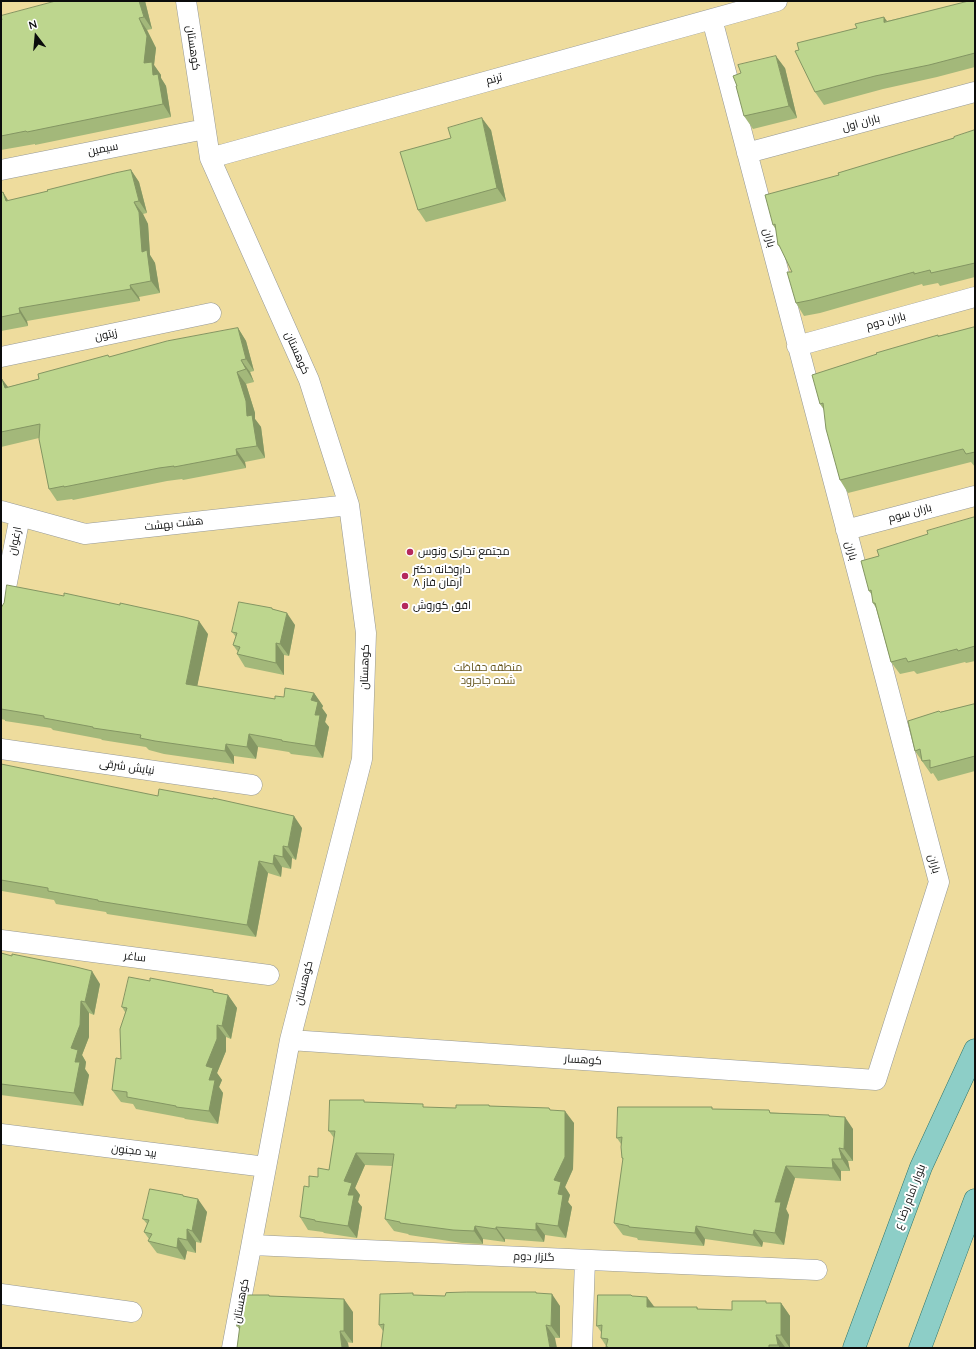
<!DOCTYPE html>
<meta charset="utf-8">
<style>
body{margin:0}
#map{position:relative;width:976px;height:1349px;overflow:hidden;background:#f1f4f1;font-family:Quicksand,sans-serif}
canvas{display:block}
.frame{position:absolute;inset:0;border:2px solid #0b0c0c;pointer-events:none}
.north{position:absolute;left:16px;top:16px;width:40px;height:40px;-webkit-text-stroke:3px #fff;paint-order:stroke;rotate:344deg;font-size:11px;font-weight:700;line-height:16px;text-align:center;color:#0b0c0c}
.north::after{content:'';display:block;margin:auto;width:14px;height:18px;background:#0b0c0c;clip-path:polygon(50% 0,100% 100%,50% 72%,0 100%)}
</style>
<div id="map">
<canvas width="976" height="1349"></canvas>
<div class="frame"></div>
<div class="north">N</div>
</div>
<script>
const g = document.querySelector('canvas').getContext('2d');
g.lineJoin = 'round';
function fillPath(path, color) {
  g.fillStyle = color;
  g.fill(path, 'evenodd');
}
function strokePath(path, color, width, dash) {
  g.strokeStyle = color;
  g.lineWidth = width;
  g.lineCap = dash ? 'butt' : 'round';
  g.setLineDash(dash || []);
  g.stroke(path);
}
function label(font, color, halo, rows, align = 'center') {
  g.font = font + ' Quicksand,Cairo,sans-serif';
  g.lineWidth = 4;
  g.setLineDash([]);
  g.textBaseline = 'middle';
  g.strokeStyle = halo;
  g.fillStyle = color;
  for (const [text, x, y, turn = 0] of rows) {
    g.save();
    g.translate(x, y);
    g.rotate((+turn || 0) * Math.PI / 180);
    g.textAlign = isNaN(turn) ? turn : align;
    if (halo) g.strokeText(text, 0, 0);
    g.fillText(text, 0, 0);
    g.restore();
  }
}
fillPath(new Path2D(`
 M1 1H975V1348H1Z`), '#eedc9d');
const street = new Path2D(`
 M186 1 210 158 309 380 349 505 366 633 362 759 290 1040 232 1348
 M747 153 975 92
 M210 158 777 1
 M1 170 205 129
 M797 346 975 297
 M1 357 211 313
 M1 511 85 534 349 505
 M846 530 975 496
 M1 613 20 516
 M1 749 252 785
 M1 940 269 975
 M290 1040 876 1080 939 882 712 19
 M1 1134 266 1167
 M252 1245 817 1270
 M1 1294 132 1312
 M582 1348 585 1260`);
const primary = new Path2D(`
 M854 1348 921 1167 975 1050
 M920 1348 975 1200`);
strokePath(street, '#969997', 21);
strokePath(primary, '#2e756d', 23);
strokePath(street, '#fff', 20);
strokePath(primary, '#8dcec7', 22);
fillPath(new Path2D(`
 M145 1 152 29 147 30 156 48 154 65 161 75V78L166 86 171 117 35 145V144L1 150V21Z
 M975 1V67L937 77 883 89 824 105 815 92 887 21Z
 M785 68 797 118 753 129 744 116Z
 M491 130 506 201 426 222 418 210Z
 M975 130V277L940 286 938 283 923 286 922 284 820 313 804 316 796 303 792 272 782 250 778 245 776 230 773 225 839 175 954 138Z
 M131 170 139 182 147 213 143 214 148 224 150 255 155 263 160 293 139 297 140 301 27 321 28 326 1 331V193L8 201 48 191Z
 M975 327V467L971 462 848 493 840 480 824 410 820 404 938 336Z
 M238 328 246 341 254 371 250 372 254 382 246 384 255 413V419L261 427 265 458 245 462 246 468 183 480 182 479 167 481 73 500 72 499 57 501 49 489 39 438 1 447V379L8 387 39 379 109 357Z
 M975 517V661L966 663 965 662 917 674 914 671 900 674 891 662 876 608 873 603 872 595 869 591 879 556 928 534Z
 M1 608 208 634 197 686 275 699 284 697 314 693 323 706 322 708 327 715 325 722 329 727 323 758 291 754 289 752 258 747 256 759 234 756V764L164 754 149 750 146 747 102 740 101 739 53 730 51 728 5 721V720L1 719Z
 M273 610 295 625 289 656 284 655V675L245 667 237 654 238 652 233 645 236 637 232 632Z
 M975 704V771L938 781 933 773 931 774 915 751 940 712Z
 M1 764 302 828 296 860 292 858 291 869 282 867 281 877 268 873 256 937 107 914 106 912 56 904 54 900 2 891 1 890Z
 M1 953 100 984 94 1015 89 1013V1037L82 1055 86 1062 85 1069 89 1075 83 1106 1 1095Z
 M150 981 213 990 214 992 228 995 237 1008 231 1039 226 1037V1051L217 1073 222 1080 219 1087 223 1093 218 1124 185 1119 184 1118 136 1109 133 1104 121 1102 112 1090 121 1059 125 1012 122 1007Z
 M365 1102 426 1108H456L489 1105 490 1106 551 1110 574 1123 573 1169 565 1187 570 1195 568 1202 572 1207 566 1238 545 1235 544 1242 505 1239V1242L483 1239V1244L462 1243 409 1235 408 1234 394 1231 385 1219 392 1166 365 1165 355 1188 360 1195 358 1202 362 1207 357 1238 324 1233 323 1232 308 1230 300 1217 309 1187 329 1170 334 1138 329 1131Z
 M713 1109 830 1116 853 1129V1161H848L850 1171H841V1181L795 1178 786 1209 789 1215 784 1245 763 1242 762 1247 705 1239 704 1246 638 1240 637 1238 623 1235 614 1223 623 1160 622 1158 621 1144 617 1138Z
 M184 1196 207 1212 201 1243 196 1242V1253L187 1251 185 1260 157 1253 148 1241 149 1239 144 1232 147 1224 143 1219Z
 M536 1292V1293L560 1306V1338L383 1331 379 1325 414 1295 445 1296Z
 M631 1295 632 1296 655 1307H697L698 1309 732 1310 767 1303H781L790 1316V1348L785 1347V1348H607L606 1346 601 1338V1332L597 1326Z
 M270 1296 353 1312V1343L239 1329 237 1326Z`), '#a3b87a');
fillPath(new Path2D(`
 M139 1H145L152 29 144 17Z
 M884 17 893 29 884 22Z
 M139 18 147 30 156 48 154 65 161 75V78L166 86 171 117 163 104 144 63Z
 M776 56 785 68 797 118 789 106Z
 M482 118 491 130 506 201 497 188Z
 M131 170 139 182 147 213 139 201Z
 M3 192 11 205 6 201Z
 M134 202 143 214 148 224 150 255 155 263 160 293 151 281 142 252Z
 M130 285 139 297 140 301 131 289Z
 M19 308 27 321 28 326 20 313Z
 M238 328 246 341 254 371 246 359Z
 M241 360 250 372 254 382 246 369Z
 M237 372 246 384 255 413V419L261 427 265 458 257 446 247 416Z
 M2 379 11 391 5 388Z
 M236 449 245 462 246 468 237 455Z
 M287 613 295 625 289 656 280 644Z
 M199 621 208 634 195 697 186 684Z
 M276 643 284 655V675L276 663Z
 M314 693 323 706 322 708 327 715 325 722 329 727 323 758 315 746V715L311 700Z
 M249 734 258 747 256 759 247 747Z
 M226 744 234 756V764L225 751Z
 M294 816 302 828 296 860 288 847Z
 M283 846 292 858 291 869 283 857Z
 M274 855 282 867 281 877 273 864Z
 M259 861 268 873 256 937 247 925Z
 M92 971 100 984 94 1015 85 1002Z
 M228 995 237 1008 231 1039 222 1026Z
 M81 1001 89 1013V1037L82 1055 86 1062 85 1069 89 1075 83 1106 74 1093 71 1048Z
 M217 1025 226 1037V1051L217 1073 222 1080 219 1087 223 1093 218 1124 209 1111 206 1066Z
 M565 1111 574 1123 573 1169 565 1187 570 1195 568 1202 572 1207 566 1238 558 1226 554 1180Z
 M845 1117 853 1129V1161L844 1149Z
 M839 1148 848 1161 850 1171 842 1159Z
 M356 1153 365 1165 355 1188 360 1195 358 1202 362 1207 357 1238 348 1226V1195L344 1181Z
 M832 1159 841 1171V1181L833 1168Z
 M786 1166 795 1178 786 1209 789 1215 784 1245 775 1233V1202Z
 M198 1199 207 1212 201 1243 192 1231Z
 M536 1223 545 1235 544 1242 536 1230Z
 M475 1226 483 1239V1244L474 1231Z
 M696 1226 705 1239 704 1246 695 1233Z
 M496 1227 505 1239V1242L496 1229Z
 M187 1229 196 1242V1253L187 1240Z
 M754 1230 763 1242 762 1247 753 1235Z
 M178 1238 187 1251 185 1260 177 1248Z
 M552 1294 560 1306V1338L551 1326Z
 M647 1297 656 1309 647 1307Z
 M344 1299 353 1312V1343L344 1331Z
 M781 1303 790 1316V1348L781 1335Z
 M546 1325 555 1338 557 1348H550Z
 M340 1331 348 1343 349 1348H342Z
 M776 1335 785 1347V1348H780L778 1345Z`), '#849663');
const building = new Path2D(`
 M56 1H139L144 17 139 18 147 36 144 63 152 62 153 75 158 74 163 104 27 132 26 131 1 136V21L2 20 1 16Z
 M969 1H975V53L929 65 875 76 815 92 795 51 799 50 797 43 857 28 855 24 884 17V22Z
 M776 56 789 106 744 116 736 86H737L733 76 741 73 738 65Z
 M482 118 497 188 418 210 400 152 451 138 448 128Z
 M975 130V263L931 273 930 270 914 274V272L811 300 796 303 787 272H792L779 245H778L775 224 773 225 765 195 839 175 838 173 954 138V137Z
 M131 170 139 201 134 202 139 212 142 252 147 250 151 281 130 285 131 289 19 308 20 313 1 317V193L3 192 6 201 48 191 47 190 115 173Z
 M975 327V452L966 454 963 449 840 480 826 429 823 403 820 404 812 375 877 354 876 353 938 335V336Z
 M238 328 246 359 241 360 246 369 237 372 246 401 247 416 252 415 257 446 236 449 237 455 174 467V466L159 468 64 487V486L49 489 39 439 40 424 1 432V379H2L5 388 39 379 38 374 108 355 109 357 167 341Z
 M975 517V646L958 651 957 649 908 662 906 658 891 662 875 603H873L871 590 869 591 861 561 879 556 877 550 928 534 927 531Z
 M7 585 64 596V593L120 605V603L184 617 199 621 186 684 275 699V696L284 697 285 688 314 693 311 700 318 702 315 715H320L315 746 282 741V740L249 734 247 747 226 744 225 751 155 741 140 738 141 735 93 728V727L44 718V716L1 709V608L4 603Z
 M239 602 272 608V609L287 613 280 644 276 643V663L237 654 240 647 233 645 237 633 232 632Z
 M975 704V756L930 768V760L922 761 920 749 915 751 908 721 939 711 940 712Z
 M1 764 158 796 159 789 213 799V798L294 816 288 847 283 846V857L274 855 273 864 259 861 247 925 98 901V900L48 891V888L1 880Z
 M1 953 12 956V954L76 967 92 971 85 1002 81 1001 80 1025 71 1048 78 1050 75 1062H80L74 1093 1 1084Z
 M129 977 150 981V978L213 990V992L228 995 222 1026 217 1025V1039L206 1066 213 1068 209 1080H215L209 1111 176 1107V1106L127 1097V1092L112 1090 116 1058 121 1059 120 1029 127 1008 122 1007Z
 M330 1100H364V1102L423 1104V1107L456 1108V1105H489V1106L549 1108 550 1110 565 1111V1157L554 1180 561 1182 558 1194 563 1195 558 1226 536 1223V1230L496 1227V1229L475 1226 474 1231 453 1230 400 1223V1222L385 1219 394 1154 356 1153 344 1181 352 1183 348 1195H354L348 1226 315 1221V1220L300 1217 304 1186 309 1187V1176L318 1177V1168L329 1170 335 1131H329Z
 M618 1107H712V1109L769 1110 770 1113 829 1115V1116L845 1117 844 1149 839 1148 842 1159H832L833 1168 786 1166 775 1202H781L775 1233 754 1230 753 1235 696 1226 695 1233 629 1227V1226L614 1223 623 1158H622L621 1147 622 1137 617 1138Z
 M150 1189 183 1195V1196L198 1199 192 1231 187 1229V1240L178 1238 177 1248 148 1241 152 1234 144 1232 149 1220 143 1219Z
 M467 1292H536V1293L552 1294 551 1326 546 1325 550 1348H381L384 1324 379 1325 380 1294 413 1293V1295L445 1296 446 1293Z
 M243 1295H269V1296L344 1299V1331H340L342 1348H237L240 1325 237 1326Z
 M598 1295H631L632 1296 647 1297V1307H697V1309L732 1310V1301H766V1303H781V1335H776L778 1345H769V1348H608V1347H606L608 1339 601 1338 602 1325 597 1326Z`);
fillPath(building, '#bdd68e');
strokePath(building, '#849663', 1);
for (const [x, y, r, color] of [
 [410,552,4,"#b5285d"],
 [405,576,4,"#b5285d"],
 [405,606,4,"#b5285d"]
]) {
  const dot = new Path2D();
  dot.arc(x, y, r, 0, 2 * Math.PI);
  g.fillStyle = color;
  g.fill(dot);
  strokePath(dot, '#fff', 1.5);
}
label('11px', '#0b0c0c', '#fff', [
 ["کوهستان",193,48,82],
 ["ترنم",494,79,-15],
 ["باران اول",861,123,-15],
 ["سیمین",103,149,-11],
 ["باران",769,238,75],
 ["باران دوم",886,321,-15],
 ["زیتون",106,335,-12],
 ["کوهستان",297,353,66],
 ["باران سوم",910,513,-15],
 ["هشت بهشت",174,524,-6],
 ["ارغوان",15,541,-79],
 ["باران",851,551,75],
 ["کوهستان",365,667,-88],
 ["نیایش شرقی",127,767,8],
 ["باران",934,864,75],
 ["ساغر",135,957,7],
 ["کوهستان",304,983,-76],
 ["کوهسار",583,1060,4],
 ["بید مجنون",134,1151,7],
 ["بلوار امام رضا ع",910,1197,-69],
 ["گلزار دوم",534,1257,2],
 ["کوهستان",241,1301,-79]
]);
label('11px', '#0b0c0c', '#fff', [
 ["مجتمع تجاری ونوس",418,552],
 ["داروخانه دکتر",413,570],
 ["آرمان فاز ۸",413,583],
 ["افق کوروش",413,606]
], 'left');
label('11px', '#63531a', '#fff', [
 ["منطقه حفاظت",488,668],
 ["شده جاجرود",488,681]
]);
</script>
